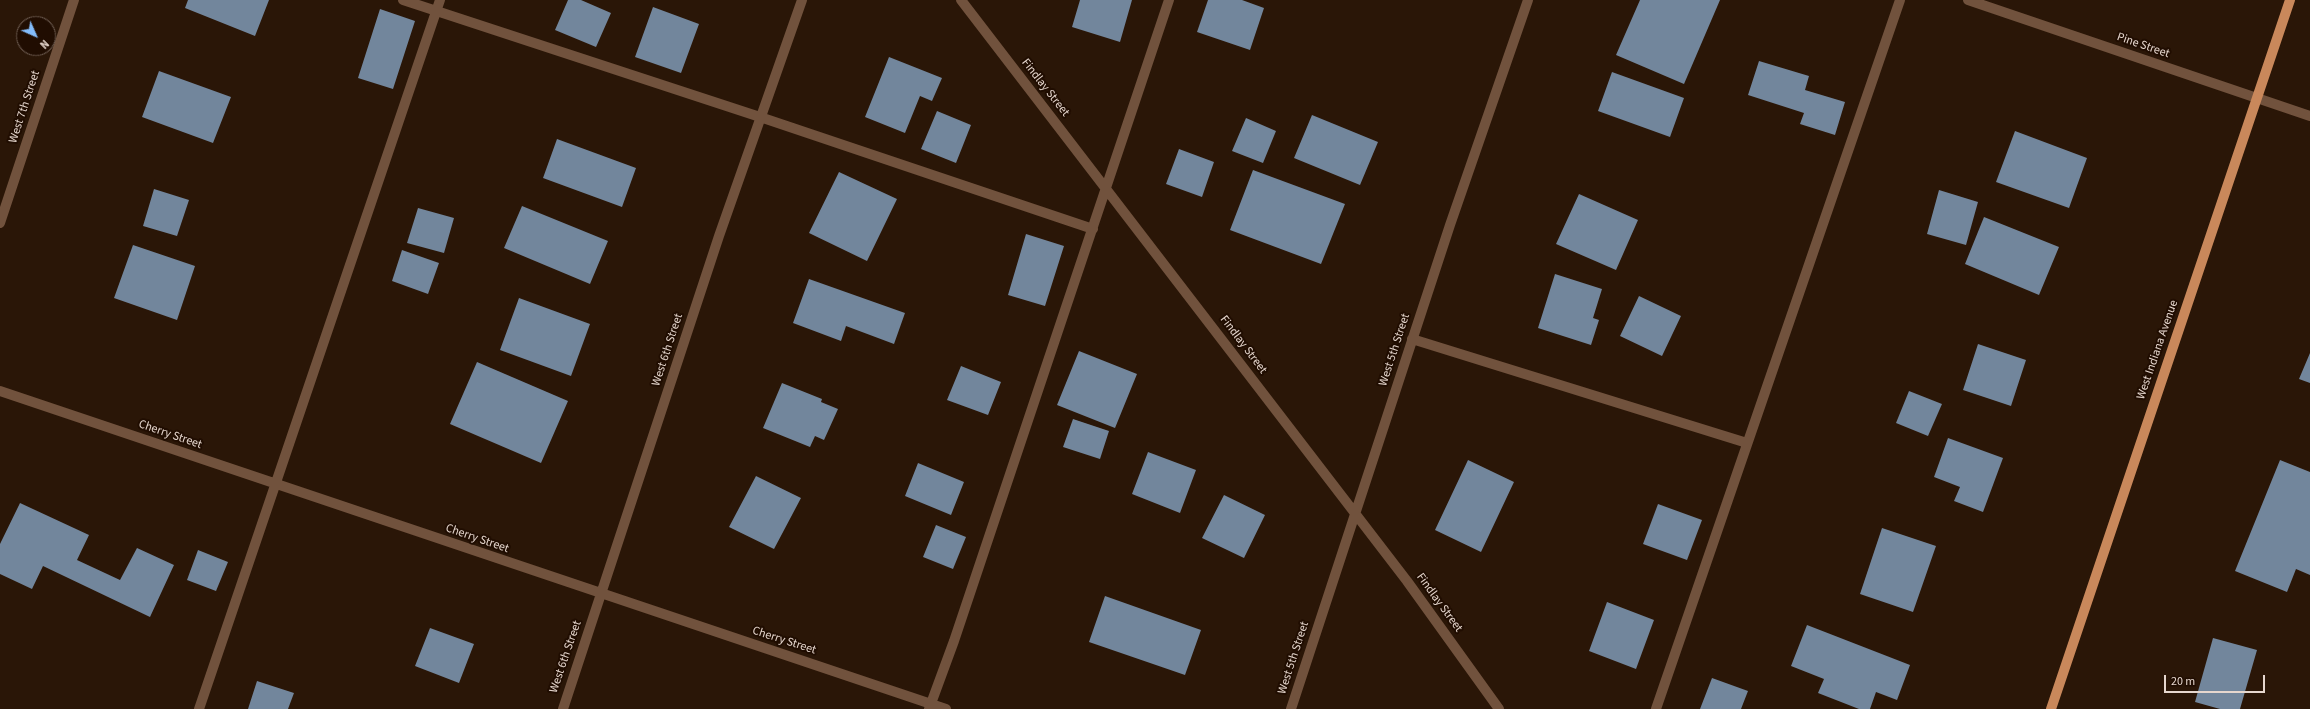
<!DOCTYPE html>
<style>
body{margin:0}
#map{position:relative;width:2310px;height:709px;overflow:hidden;background:#2a1607;font-family:"Source Sans 3",sans-serif}
canvas{display:block}
.north{position:absolute;left:16px;top:16px;width:40px;height:40px;box-sizing:border-box;background:#200d01;border:1px solid #6f5e53;border-radius:50%;rotate:135deg;font-size:11px;font-weight:700;line-height:16px;text-align:center;color:#e6d7ce}
.north::after{content:'';display:block;margin:auto;width:14px;height:18px;background:#83bcfb;clip-path:polygon(50% 0,100% 100%,50% 72%,0 100%)}
.scale{position:absolute;left:2164px;top:675px;width:101px;height:18px;box-sizing:border-box;border:2px solid #e6d7ce;border-top:0;padding-left:5px;font-size:12px;line-height:14px;white-space:nowrap;color:#e6d7ce;-webkit-text-stroke:3px #200d01;paint-order:stroke}
</style>
<div id="map">
<canvas width="2310" height="709"></canvas>
<div class="north">N</div>
<div class="scale">20 m</div>
</div>
<script>
const g = document.querySelector('canvas').getContext('2d');
g.lineJoin = 'round';
function fillPath(path, color) {
  g.fillStyle = color;
  g.fill(path, 'evenodd');
}
function strokePath(path, color, width, dash) {
  g.strokeStyle = color;
  g.lineWidth = width;
  g.lineCap = dash ? 'butt' : 'round';
  g.setLineDash(dash || []);
  g.stroke(path);
}
function label(font, color, halo, rows, align = 'center') {
  g.font = font + ' "Source Sans 3",sans-serif';
  g.lineWidth = 4;
  g.setLineDash([]);
  g.textBaseline = 'middle';
  g.strokeStyle = halo;
  g.fillStyle = color;
  for (const [text, x, y, turn = 0] of rows) {
    g.save();
    g.translate(x, y);
    g.rotate((+turn || 0) * Math.PI / 180);
    g.textAlign = isNaN(turn) ? turn : align;
    if (halo) g.strokeText(text, 0, 0);
    g.fillText(text, 0, 0);
    g.restore();
  }
}
fillPath(new Path2D(`
 M188 0H269L255 36 185 8Z
 M568 0H581L611 13 596 47 555 30Z
 M1080 0H1132L1120 42 1072 27Z
 M1208 0H1242L1264 8 1250 50 1197 32Z
 M1640 0H1720L1684 84 1616 55Z
 M653 7 699 24 681 73 635 57Z
 M380 9 415 21 393 89 358 78Z
 M889 57 942 78 932 101 920 96 905 133 865 117Z
 M1759 61 1809 76 1805 90 1845 102 1835 135 1800 124 1804 113 1748 95Z
 M159 71 231 97 213 143 142 117Z
 M1612 72 1684 98 1670 137 1598 111Z
 M937 111 971 125 956 163 921 149Z
 M1312 115 1378 142 1360 185 1294 158Z
 M1246 118 1276 131 1263 163 1232 151Z
 M2015 131 2087 158 2069 208 1996 182Z
 M557 139 636 168 622 207 543 178Z
 M1179 149 1214 162 1202 197 1166 184Z
 M1253 170 1345 204 1321 264 1230 230Z
 M839 172 897 199 867 261 809 233Z
 M154 189 189 200 177 236 143 226Z
 M1939 190 1978 202 1966 245 1927 234Z
 M1579 194 1638 220 1616 270 1556 244Z
 M522 206 608 241 590 284 504 248Z
 M418 208 454 218 444 253 407 243Z
 M1984 217 2059 247 2039 295 1965 264Z
 M1026 234 1064 246 1045 306 1008 295Z
 M133 245 195 266 177 320 114 298Z
 M402 250 439 263 428 294 392 281Z
 M1555 274 1602 289 1593 318 1599 320 1591 345 1538 328Z
 M809 279 905 313 894 344 846 326 841 341 793 323Z
 M1639 296 1681 316 1662 356 1620 336Z
 M519 298 590 324 571 376 500 350Z
 M1978 344 2026 360 2011 406 1963 390Z
 M1079 351 1137 374 1115 428 1057 405Z
 M2310 353V383L2299 379Z
 M477 362 568 401 541 463 450 424Z
 M961 366 1001 382 988 415 947 400Z
 M782 383 822 399 821 402 838 409 824 440 815 436 810 447 763 428Z
 M1909 391 1942 404 1928 436 1896 423Z
 M1073 419 1109 431 1100 459 1063 447Z
 M1948 438 2003 458 1983 512 1954 501 1960 487 1934 477Z
 M1148 452 1196 470 1180 513 1132 494Z
 M1468 460 1514 482 1481 552 1435 530Z
 M2280 460 2310 472V575L2296 569 2287 592 2235 571Z
 M918 463 964 482 951 515 905 496Z
 M756 476 801 498 774 549 729 527Z
 M1224 495 1265 515 1244 558 1202 538Z
 M20 503 89 535 77 560 120 580 137 548 174 565 150 617 43 566 32 589 0 574V544Z
 M1658 504 1702 520 1687 560 1643 544Z
 M936 525 966 537 953 569 923 557Z
 M1882 528 1936 546 1913 612 1860 594Z
 M198 550 228 562 216 591 187 580Z
 M1105 596 1201 630 1185 675 1089 642Z
 M1607 602 1654 620 1636 669 1589 651Z
 M1807 625 1910 665 1897 700 1876 692 1870 709H1859L1818 693 1824 679 1791 666Z
 M430 628 474 644 459 683 415 666Z
 M2213 638 2257 650 2240 709H2220L2195 702Z
 M1712 678 1748 691 1741 709H1700Z
 M257 681 294 693 288 709H248Z`), '#72869c');
strokePath(new Path2D(`
 M403 0 760 117 1093 229
 M961 0 1407 581 1499 709
 M1968 0 2310 116
 M0 223 74 0
 M1412 339 1747 443
 M0 391 946 709
 M199 709 440 0
 M563 709 719 236 802 0
 M929 709 954 641 1169 0
 M1291 709 1450 225 1528 0
 M1656 709 1900 0`), '#71523d', 10);
strokePath(new Path2D(`
 M2051 709 2290 0`), '#c9885b', 10);
label('12px', '#e6d7ce', '#200d01', [
 ["Pine Street",2143,46,19],
 ["Findlay Street",1045,88,52],
 ["West 7th Street",25,107,-72],
 ["Findlay Street",1243,345,53],
 ["West 6th Street",668,350,-72],
 ["West 5th Street",1395,350,-72],
 ["West Indiana Avenue",2158,350,-71],
 ["Cherry Street",170,435,19],
 ["Cherry Street",477,539,19],
 ["Findlay Street",1439,603,54],
 ["Cherry Street",784,641,18],
 ["West 6th Street",566,657,-71],
 ["West 5th Street",1294,658,-72]
]);
</script>
